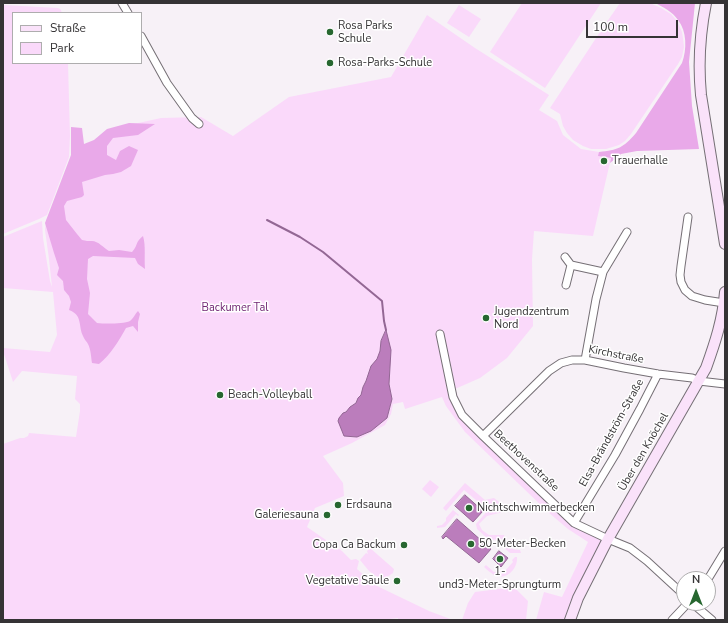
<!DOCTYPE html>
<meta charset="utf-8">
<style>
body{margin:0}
#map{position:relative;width:728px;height:623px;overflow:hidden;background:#f7f1f7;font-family:"Nunito Sans",sans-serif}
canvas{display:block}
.frame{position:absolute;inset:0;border:4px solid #353335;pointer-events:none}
.legend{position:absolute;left:12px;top:12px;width:130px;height:52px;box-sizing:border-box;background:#fff;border:1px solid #aeadae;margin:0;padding:5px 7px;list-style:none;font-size:12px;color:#353335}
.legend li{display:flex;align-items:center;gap:8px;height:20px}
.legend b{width:20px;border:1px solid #aeadae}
.north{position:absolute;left:676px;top:571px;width:40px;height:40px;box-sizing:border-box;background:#fff;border:1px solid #aeadae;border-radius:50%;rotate:0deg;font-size:11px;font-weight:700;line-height:16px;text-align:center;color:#353335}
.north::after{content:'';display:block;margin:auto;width:14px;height:18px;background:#276730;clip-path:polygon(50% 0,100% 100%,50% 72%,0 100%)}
.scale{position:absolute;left:586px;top:20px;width:92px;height:18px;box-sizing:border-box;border:2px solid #353335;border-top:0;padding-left:5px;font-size:12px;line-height:14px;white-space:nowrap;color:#353335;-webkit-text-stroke:3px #fff;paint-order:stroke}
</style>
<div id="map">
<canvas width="728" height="623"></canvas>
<div class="frame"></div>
<ul class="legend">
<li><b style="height:5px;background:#fae2fa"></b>Straße</li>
<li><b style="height:11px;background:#fad9fa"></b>Park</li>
</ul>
<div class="north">N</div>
<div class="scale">100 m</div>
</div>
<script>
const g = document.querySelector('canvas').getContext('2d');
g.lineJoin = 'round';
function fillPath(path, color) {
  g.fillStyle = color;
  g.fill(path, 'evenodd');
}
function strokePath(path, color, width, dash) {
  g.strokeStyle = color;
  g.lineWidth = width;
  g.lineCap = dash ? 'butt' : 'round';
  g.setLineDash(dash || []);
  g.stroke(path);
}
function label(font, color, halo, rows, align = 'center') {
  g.font = font + ' "Nunito Sans",sans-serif';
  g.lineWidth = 3;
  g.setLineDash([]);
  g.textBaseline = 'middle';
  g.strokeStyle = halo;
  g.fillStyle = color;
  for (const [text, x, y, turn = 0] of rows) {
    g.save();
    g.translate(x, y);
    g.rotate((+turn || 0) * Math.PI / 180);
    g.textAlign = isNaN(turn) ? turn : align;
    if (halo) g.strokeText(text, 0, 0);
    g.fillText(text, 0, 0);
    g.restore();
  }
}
fillPath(new Path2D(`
 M522 3H601L545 88 490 52Z
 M620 3 631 4 650 3 661 8 671 14 677 21 682 32 683 38 684 47 682 57 678 64 631 134 625 141 619 145 606 149H591L583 146 573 140 567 133 563 126 560 114 550 108 604 26Z
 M3 5 58 8C61 9 61 10 62 13H13V63H68L70 136 69 157 47 215 39 219 3 234Z
 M459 5 481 19 469 37 447 23Z
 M427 15 475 48 549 95 539 110 557 121 563 135 581 149 599 152V156L611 158 593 236 534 231 532 259 533 326 507 358 480 378 455 389 463 411 462 415 567 516 608 539 571 620H536L544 592 562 597 588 542 568 529 548 512 465 432 446 406 442 397 405 409 403 402 393 404 391 414 385 425 352 443 323 456 343 483 344 496 315 508 307 527 342 551 351 560 356 559 359 561 357 569 375 585 429 611 453 620H398V618L382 620H3V444L20 438H24L28 436 29 433 76 437 80 411V404L75 399 77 376 22 371 13 382 3 351V348L50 352 57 335 53 292 3 288V237L42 221 43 238 50 281 52 287 49 259 45 230 46 220 94 140 111 129 161 118 201 117 233 136 289 97 391 77Z
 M430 480 439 487 431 497 422 489Z
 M465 483 485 500 494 498 503 505 483 506 464 490 446 511 443 508Z
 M505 509V511L503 512 487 516 479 524 482 530 489 535H504C509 546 505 549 520 550L521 553H510L503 547 502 539 489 540 477 529 476 524 488 510Z
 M453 510 459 515 458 516 456 514 445 527 437 528V526L442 525 446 521V518Z
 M370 548 394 569 393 573 387 577V578L383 581 369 571 360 560 366 553 368 554 367 551Z
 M515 557H517C518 569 506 581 494 575 491 573 487 570 484 567L486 565 494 572 503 571 504 572 513 562 512 560Z
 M514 587 528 601 526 620H462L468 603 475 592Z`), '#fad9fa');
fillPath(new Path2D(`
 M655 3H695L689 62 692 106 699 149 637 151 621 154 610 163 611 158 598 156 599 152C618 150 623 148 636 133L682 63C687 50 687 31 678 20 673 12 663 7 655 3Z
 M129 123 155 124 138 135 113 138 107 146V155L116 160 120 151 129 146 138 150 131 166 121 172 113 174 105 175 82 182 84 195 82 197 67 201 64 206 66 220 77 234 82 240C86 241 88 241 92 241 98 241 104 248 109 251L119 250 132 252C138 246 135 242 143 236 146 246 144 258 145 269L138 264 135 258 93 256 88 259 87 279 90 293 88 314 97 323C105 324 123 324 130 321 133 319 135 314 138 311L140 314 138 322V332L133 326 126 328C118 342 111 354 99 364L92 363C91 357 91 350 88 344 87 342 84 339 83 336 78 326 83 315 69 310L71 302 69 296 64 290 63 281 57 275 59 268 54 253 45 223 71 155V127L82 128 84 144 94 140 107 129Z`), '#e9a9e9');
const water = new Path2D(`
 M386 330 391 350 389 384 392 399 387 418 371 431 357 437 344 436 338 421 339 418 343 413 346 412 350 407 356 403 358 398 361 395 363 387 366 381 371 366 377 359 380 351 381 341Z
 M465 495 483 511 473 522 455 506Z
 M457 519 491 549 479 563 446 536 443 539 442 537Z
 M499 551 508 558 501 567 493 559Z`);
fillPath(water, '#bb7dbc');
strokePath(water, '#936794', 1);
strokePath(new Path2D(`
 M267 220 300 237 323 252 382 301 384 321 386 330`), '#936794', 2);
const street = new Path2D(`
 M122 3 128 13
 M141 36 167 83 192 118 199 124
 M688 217 681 266 680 275 681 282 685 290 692 296 705 300 724 303
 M565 257 571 265 603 272
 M566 285 571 265
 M440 334 453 397 462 415 483 436 574 523 608 539 630 548 647 561 684 595
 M585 360 596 299 603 272 627 232
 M483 436 549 371 561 363 572 360H585L624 368 658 374 692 378 699 381 725 384
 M574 523 615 455 640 409 658 374
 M708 579 725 551
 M692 603 712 620
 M672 620 688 603`);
const secondary = new Path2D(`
 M706 3C700 33 698 64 701 95L725 244
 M570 620 578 598 608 539 706 368C715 343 723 319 725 292`);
strokePath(street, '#756f75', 9);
strokePath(secondary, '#756f75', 12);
strokePath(street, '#fff', 7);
strokePath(secondary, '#fae2fa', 10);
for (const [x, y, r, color] of [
 [330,32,4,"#276730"],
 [330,63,4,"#276730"],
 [604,161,4,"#276730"],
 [486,318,4,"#276730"],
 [220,395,4,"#276730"],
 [338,505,4,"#276730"],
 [469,508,4,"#276730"],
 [327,515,4,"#276730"],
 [471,544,4,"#276730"],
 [404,545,4,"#276730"],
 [500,559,4,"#276730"],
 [397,581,4,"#276730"]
]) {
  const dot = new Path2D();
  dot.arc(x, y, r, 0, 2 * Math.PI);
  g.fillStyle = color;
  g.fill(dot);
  strokePath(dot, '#fff', 1.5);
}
label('11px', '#353335', '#fff', [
 ["Rosa Parks",338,26],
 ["Schule",338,39],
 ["Rosa-Parks-Schule",338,63],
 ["Trauerhalle",612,161],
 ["Jugendzentrum",494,312],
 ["Nord",494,325],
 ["Beach-Volleyball",228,395],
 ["Erdsauna",346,505],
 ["Nichtschwimmerbecken",477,508],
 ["Galeriesauna",319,515,"right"],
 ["50-Meter-Becken",479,544],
 ["Copa Ca Backum",396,545,"right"],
 ["1-",500,572,"center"],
 ["und3-Meter-Sprungturm",500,585,"center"],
 ["Vegetative Säule",389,581,"right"]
], 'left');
label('11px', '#702673', '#fff', [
 ["Backumer Tal",235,308]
]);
label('11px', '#353335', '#fff', [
 ["Kirchstraße",616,355,11],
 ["Elsa-Brändström-Straße",612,433,-61],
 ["Über den Knöchel",644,452,-60],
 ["Beethovenstraße",526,461,43]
]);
</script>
